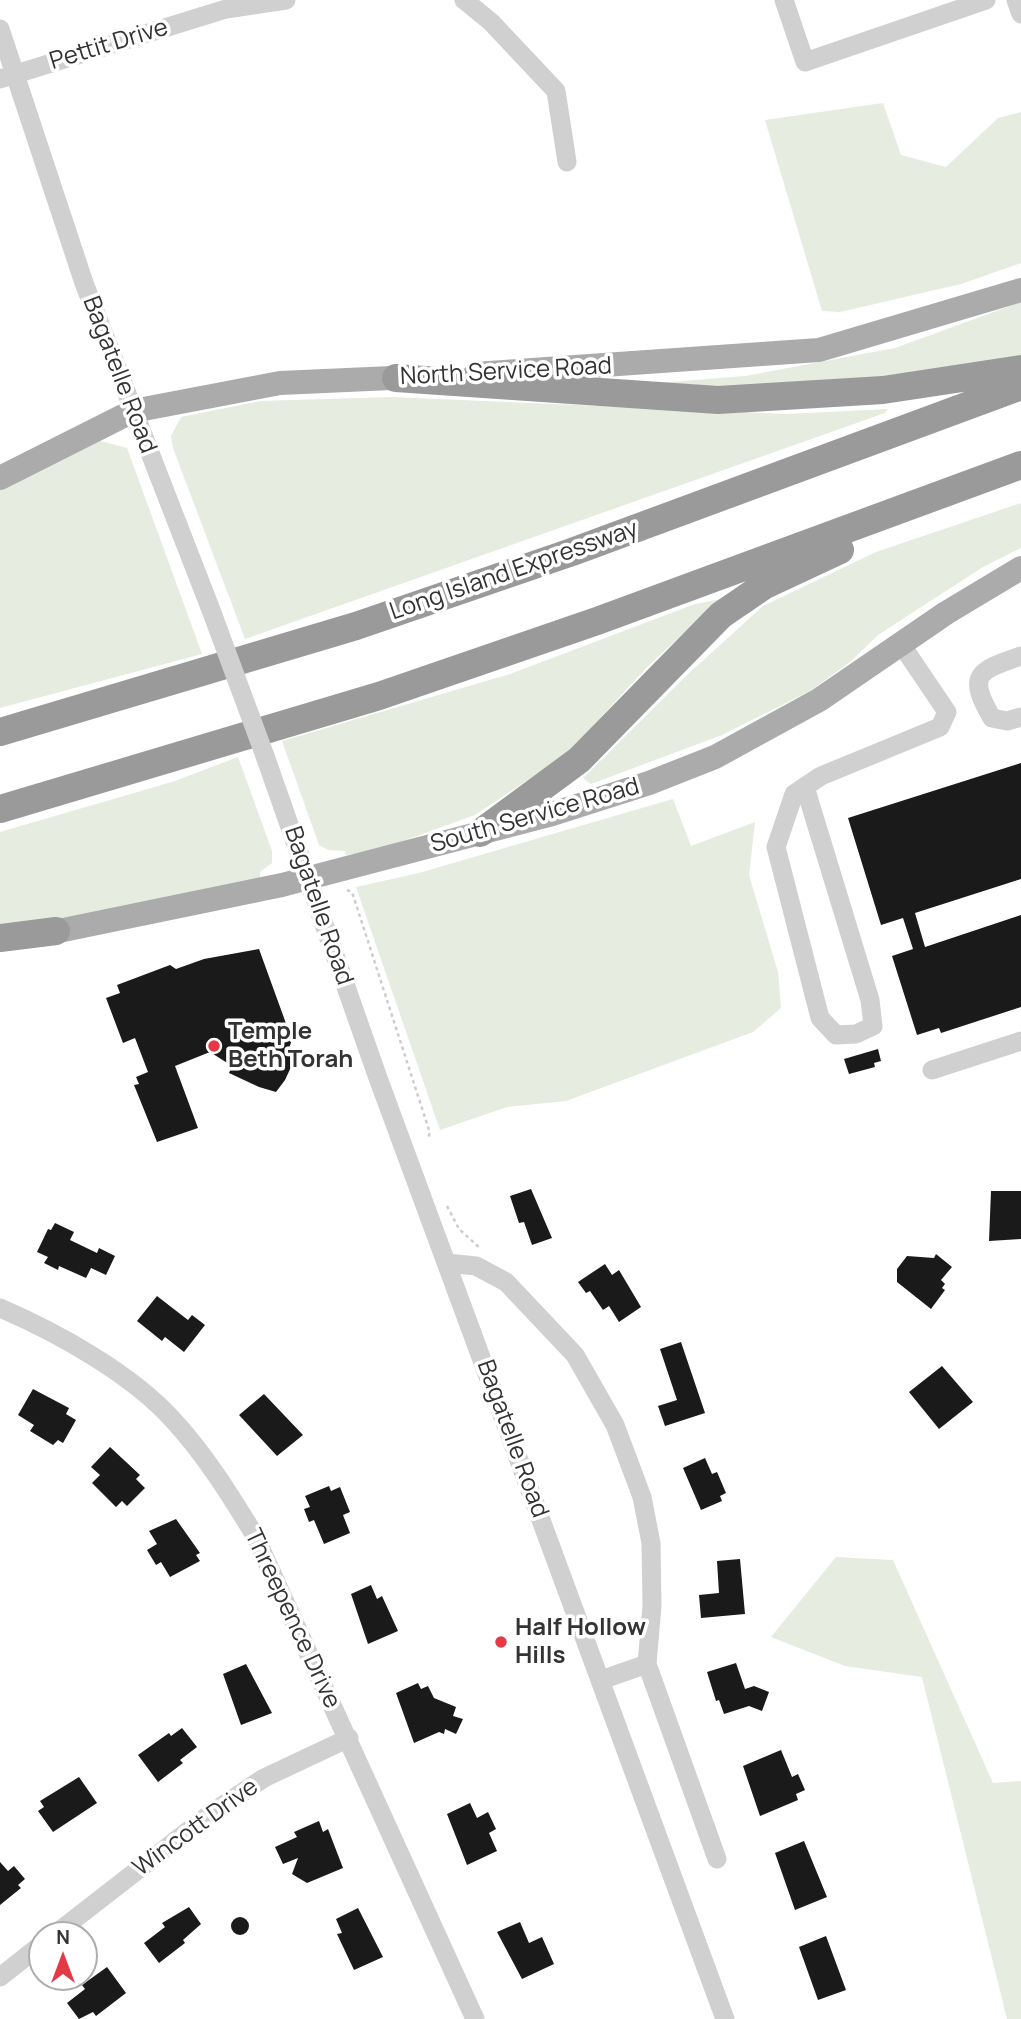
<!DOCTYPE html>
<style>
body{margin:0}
#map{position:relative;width:1021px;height:2019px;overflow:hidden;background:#fff;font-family:Manrope,sans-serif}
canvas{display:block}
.north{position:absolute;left:28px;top:1921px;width:70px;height:70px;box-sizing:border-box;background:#fff;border:2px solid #adadad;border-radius:50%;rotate:0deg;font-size:19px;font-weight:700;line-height:28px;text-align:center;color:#333}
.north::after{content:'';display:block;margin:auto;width:24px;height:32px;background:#e63946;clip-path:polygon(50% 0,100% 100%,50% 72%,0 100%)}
</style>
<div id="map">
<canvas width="1021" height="2019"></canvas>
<div class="north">N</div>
</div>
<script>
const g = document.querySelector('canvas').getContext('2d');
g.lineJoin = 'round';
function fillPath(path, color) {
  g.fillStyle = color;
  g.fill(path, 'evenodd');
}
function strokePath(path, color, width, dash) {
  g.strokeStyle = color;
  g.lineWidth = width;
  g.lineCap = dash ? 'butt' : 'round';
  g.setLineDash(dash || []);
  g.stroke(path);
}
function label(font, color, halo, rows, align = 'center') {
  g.font = font + ' Manrope,sans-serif';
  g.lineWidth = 7;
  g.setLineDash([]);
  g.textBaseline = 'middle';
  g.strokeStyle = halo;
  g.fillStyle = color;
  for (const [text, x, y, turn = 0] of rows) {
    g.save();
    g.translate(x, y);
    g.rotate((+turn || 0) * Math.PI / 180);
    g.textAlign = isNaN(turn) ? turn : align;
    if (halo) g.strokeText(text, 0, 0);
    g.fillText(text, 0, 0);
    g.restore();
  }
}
fillPath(new Path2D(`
 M883 103 901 155 946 167 998 118 1021 112V263L961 284 840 312 822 311 765 120Z
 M1021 302V356L832 389 621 386 745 376 895 348Z
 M391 397 786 414 888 409 885 413 245 639 173 448 171 436 181 417 261 401Z
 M100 441 127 448 202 654 0 708V490Z
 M1021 503V548L983 567 878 635 850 662 810 691 722 735 591 784 583 778 687 675 763 606 876 552Z
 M721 599 647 667 567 754 475 815 378 850 346 855 345 851 328 850 319 845 282 741 510 674 695 604Z
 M238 757 272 851V863L260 872V878L106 912 0 928V832L175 781Z
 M673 799 691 846 755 822 749 875 778 972 781 1008 753 1032 566 1101 507 1107 440 1130 356 887 419 873Z
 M836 1557 893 1560 993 1783 1021 1781V2019H1007L922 1677 845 1666 771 1637Z`), '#e6ecdf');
fillPath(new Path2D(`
 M1021 763V879L915 913 925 947 1021 915V1007L941 1033 939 1028 917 1035 892 956 913 949 903 918 881 925 848 818Z
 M259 949 292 1040 289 1048 298 1052 285 1080 276 1092 259 1087 229 1073 232 1066 210 1052 175 1066 198 1128 157 1142 134 1085 139 1084 136 1077 148 1072 135 1038 123 1043 106 998 120 993 117 985 170 965 176 969 204 959Z
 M878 1049 881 1061 874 1063 875 1067 849 1074 844 1059Z
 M531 1189 552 1238 532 1245 524 1222 519 1223 510 1196Z
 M991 1191H1021V1239L989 1241Z
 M55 1223 74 1232 70 1240 97 1253 99 1248 115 1256 106 1275 91 1268 86 1278 59 1266 58 1270 44 1263 48 1257 37 1252 48 1229 51 1230Z
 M936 1254 952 1267 941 1280 945 1284 942 1288 945 1290 931 1309 897 1282V1269L907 1256 934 1258Z
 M605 1264 612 1275 619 1270 641 1307 619 1322 609 1306 603 1310 590 1291 586 1293 578 1282Z
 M157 1296 188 1320 192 1315 205 1325 184 1352 165 1337 162 1341 137 1321Z
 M681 1342 705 1413 665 1426 658 1406 677 1400 660 1349Z
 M942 1366 973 1402 939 1429 909 1392Z
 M33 1389 69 1408 66 1414 76 1420 63 1443 58 1440 53 1445 30 1431 34 1425 18 1415Z
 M264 1394 303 1435 277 1456 239 1415Z
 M110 1447 140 1475 136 1479 145 1488 127 1506 122 1501 116 1507 92 1483 100 1475 91 1467Z
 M705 1458 712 1474 717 1472 726 1493 720 1496 722 1501 701 1510 683 1468Z
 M329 1486 331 1491 340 1487 350 1512 343 1515 350 1533 324 1544 314 1520 309 1522 304 1509 310 1507 305 1496Z
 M176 1519 200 1553 196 1555 200 1561 170 1577 161 1562 156 1565 147 1550 157 1544 149 1531Z
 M740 1559 745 1614 701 1618 699 1595 719 1593 717 1561Z
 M371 1585 377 1599 382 1596 398 1631 368 1644 351 1594Z
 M736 1663 745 1689 754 1686 769 1692 762 1711 749 1706 724 1714 719 1700 716 1701 707 1672Z
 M246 1664 272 1713 241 1725 223 1674Z
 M418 1683 421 1689 428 1686 434 1698 456 1707 453 1716 463 1719 456 1734 445 1729 444 1734 439 1732 414 1743 396 1693Z
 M182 1728 197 1747 180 1760 183 1763 158 1782 138 1755 169 1733 171 1736Z
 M781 1750 792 1777 798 1774 805 1790 796 1794 798 1800 760 1816 743 1766Z
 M79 1777 97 1803 53 1832 38 1811 44 1807 40 1801Z
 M470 1803 477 1818 488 1812 496 1829 489 1833 497 1851 467 1865 447 1814Z
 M319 1821 323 1832 328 1829 343 1868 307 1883 292 1874 298 1858 283 1864 275 1847 297 1837 294 1832Z
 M804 1841 827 1897 795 1910 775 1853Z
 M0 1862 8 1871 14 1866 25 1879 18 1885 21 1888 0 1905Z
 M189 1907 201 1924 183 1940 185 1943 159 1963 144 1943 165 1927 162 1923Z
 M358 1908 383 1957 354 1970 337 1934 342 1933 336 1919Z
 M231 1926a9 9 0 1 1 18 0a9 9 0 1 1-18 0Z
 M520 1922 529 1943 542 1937 554 1964 522 1979 497 1932Z
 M826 1936 846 1990 818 2000 799 1947Z
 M107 1967 126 1993 96 2016 93 2012 79 2019 67 2003 85 1989 82 1985Z`), '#1a1a1a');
strokePath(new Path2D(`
 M347 890 352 892 430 1133 428 1138
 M447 1206 459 1229 481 1249`), '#cdcdcd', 2.5, [3.5, 3.5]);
strokePath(new Path2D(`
 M464 0 491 22 556 91 567 162
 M784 0 805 62 986 0
 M1016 0 1021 14
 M0 29 84 283 211 610
 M0 79 226 9 286 0
 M1021 656C977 671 967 675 992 718L1007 721 1021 717
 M265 756 378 1078 725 2019
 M805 787 870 1000 873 1026 856 1034 836 1035 820 1018 776 847 794 794 821 776 940 727 947 712 901 644
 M932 1070 1021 1041
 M447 1263 476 1266 506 1282 575 1355 615 1425 642 1497 651 1543 652 1606 647 1664 717 1859
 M0 1308C58 1333 132 1374 174 1421 206 1456 230 1495 254 1534L475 2019
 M601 1680 647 1664
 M54 1935 210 1814 264 1778 349 1738
 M0 1977 42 1944`), '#d0d0d0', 19);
strokePath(new Path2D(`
 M475 374 819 350 1021 290
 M0 478 133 411 280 383 414 377
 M39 935 282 885 549 815 649 783 715 757 819 700 946 613 1021 568`), '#ababab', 24);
strokePath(new Path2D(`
 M396 378 718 400 883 390 1021 369
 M0 732 356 626 572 552 1021 386
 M0 809 379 696 597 621 1021 465
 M480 833 579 760 721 615 765 585 840 550
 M0 938 56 931`), '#9a9a9a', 28);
strokePath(new Path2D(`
 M211 610 265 756`), '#d0d0d0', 19);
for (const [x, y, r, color] of [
 [214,1046,7,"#e63946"],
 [501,1642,7,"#e63946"]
]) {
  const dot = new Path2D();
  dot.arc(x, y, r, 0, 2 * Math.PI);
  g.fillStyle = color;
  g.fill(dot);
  strokePath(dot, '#fff', 2.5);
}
label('24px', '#333', '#fff', [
 ["Pettit Drive",109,45,-17],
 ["North Service Road",506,372,-3],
 ["Bagatelle Road",119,375,69],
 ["Long Island Expressway",514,571,-19],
 ["South Service Road",535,816,-16],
 ["Bagatelle Road",318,906,71],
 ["Bagatelle Road",512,1439,70],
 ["Threepence Drive",292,1619,65],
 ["Wincott Drive",196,1828,-36]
]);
label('bold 24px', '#333', '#fff', [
 ["Temple",228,1032],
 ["Beth Torah",228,1060],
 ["Half Hollow",515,1628],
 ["Hills",515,1656]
], 'left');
</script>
